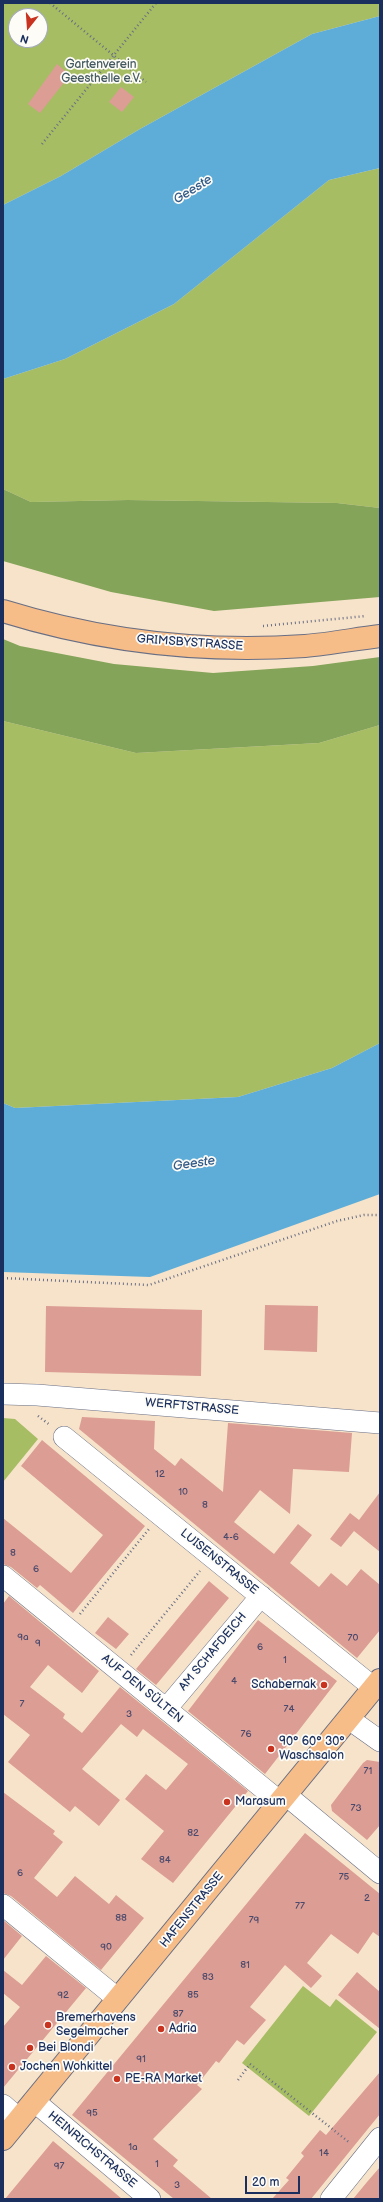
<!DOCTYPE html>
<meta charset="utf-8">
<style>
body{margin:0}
#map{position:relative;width:383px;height:2202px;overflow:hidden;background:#f6e3ca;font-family:"Balsamiq Sans",sans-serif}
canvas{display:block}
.frame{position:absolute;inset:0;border:4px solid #1b2f5e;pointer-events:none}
.north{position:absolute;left:8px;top:8px;width:40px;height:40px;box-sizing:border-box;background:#fdfcf7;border:1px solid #a3aaba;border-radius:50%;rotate:197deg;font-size:11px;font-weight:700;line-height:16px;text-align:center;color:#1b2f5e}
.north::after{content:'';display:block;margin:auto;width:14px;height:18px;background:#c8321e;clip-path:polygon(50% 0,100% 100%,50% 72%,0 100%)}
.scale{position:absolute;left:245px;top:2176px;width:55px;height:18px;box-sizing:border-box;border:2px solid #1b2f5e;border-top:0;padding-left:5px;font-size:12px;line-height:14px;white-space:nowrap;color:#1b2f5e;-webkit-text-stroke:3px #fdfcf7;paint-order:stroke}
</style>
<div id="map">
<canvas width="383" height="2202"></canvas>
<div class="frame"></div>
<div class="north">N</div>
<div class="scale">20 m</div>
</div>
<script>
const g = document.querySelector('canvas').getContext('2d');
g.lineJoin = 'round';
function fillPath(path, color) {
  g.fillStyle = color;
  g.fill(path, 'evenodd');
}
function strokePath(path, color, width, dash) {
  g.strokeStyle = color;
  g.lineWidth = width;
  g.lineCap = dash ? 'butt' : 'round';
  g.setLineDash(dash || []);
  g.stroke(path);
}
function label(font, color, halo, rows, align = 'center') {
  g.font = font + ' "Balsamiq Sans",sans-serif';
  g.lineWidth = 3.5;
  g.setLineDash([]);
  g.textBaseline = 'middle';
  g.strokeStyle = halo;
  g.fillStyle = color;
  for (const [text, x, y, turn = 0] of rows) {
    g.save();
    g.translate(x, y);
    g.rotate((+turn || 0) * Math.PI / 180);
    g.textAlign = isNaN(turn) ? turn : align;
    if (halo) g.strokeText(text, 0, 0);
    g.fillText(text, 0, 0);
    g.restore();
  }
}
fillPath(new Path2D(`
 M3 3H380V16L312 34 140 129 61 176 3 205ZM16 16H40V40H16Z
 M380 168V508L337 503 128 500 31 502 3 489V379L65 359 174 304 329 180Z
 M3 721 136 753 319 743 380 725V1043L332 1068 238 1097 15 1108 3 1103Z
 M3 1418 15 1419 38 1439 3 1482Z
 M303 1986 330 2007 336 1999 377 2032 309 2116 242 2063Z`), '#a6bd63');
fillPath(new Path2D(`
 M3 489 31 502 128 500 337 503 380 508V597L214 611 111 592 3 561Z
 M3 639 20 646 114 664 213 673 313 666 380 657V725L319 743 136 753 3 721Z`), '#84a459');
fillPath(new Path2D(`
 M380 16V168L329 180 174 304 65 359 3 379V205L61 176 140 129 312 34Z
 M380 1043V1194L150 1277 3 1272V1103L15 1108 238 1097 332 1068Z`), '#5eadd8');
fillPath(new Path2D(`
 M57 64 70 75 40 113 28 104Z
 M121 87 134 97 122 112 109 102Z
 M265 1305 318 1306 317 1352 264 1350Z
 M46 1306 202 1310 201 1376 45 1372Z
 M82 1417 155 1421 154 1449 175 1466 181 1458 223 1492 228 1423 352 1433 349 1472 293 1469 290 1514 260 1490 234 1522 274 1554 298 1524 312 1535 290 1563 319 1587 331 1573 347 1586 361 1569 380 1585V1630L357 1658 79 1429Z
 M42 1440 145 1526 73 1613 40 1585 37 1588 11 1567 3 1564V1518L71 1573 103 1535 21 1466Z
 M380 1492V1552L354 1531 341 1547 330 1539 350 1513 359 1520Z
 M209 1581 229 1598 156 1685 136 1669Z
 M9 1596 99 1671 82 1693 48 1665 30 1687 65 1714 63 1718 82 1733 120 1687 248 1791 173 1883 141 1859 164 1831 125 1799 146 1774 166 1790 188 1764 143 1729 137 1737 121 1724 82 1769 120 1800 99 1826 75 1806 70 1812 8 1762 30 1735 3 1714V1604Z
 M108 1617 129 1634 116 1649 95 1633Z
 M258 1620 337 1681 265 1774 188 1711Z
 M367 1760 380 1762V1825L367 1840 332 1811 331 1805 363 1763Z
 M3 1792 55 1831 53 1834 63 1842 34 1878 57 1897 75 1876 109 1904 116 1895 144 1918 101 1970 11 1896 3 1893Z
 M305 1833 380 1894V1937L373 1932 358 1954 331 1934 307 1963 322 1976 311 1988 285 1965 250 2007 266 2020 244 2045 237 2040 219 2063 216 2061 197 2085 202 2089 153 2139 178 2160 173 2166 212 2199H174L72 2115Z
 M3 1920 22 1936 3 1960Z
 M46 1956 86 1988 3 2088V2027L20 2007 3 1993V1970L22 1985Z
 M357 1972 380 1992V2029L338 1995Z
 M380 2072V2114L311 2199H272L289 2180 286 2178 304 2156 301 2153 320 2130 326 2135Z
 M53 2141 95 2176 122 2199H5Z
 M380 2167V2199H353L367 2182Z`), '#dc9d94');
const minor = new Path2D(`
 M3 1394 37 1395 380 1423
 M64 1437 374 1688
 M3 1576 280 1802
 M166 1709 261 1596
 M349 1719 380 1741
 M286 1795 380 1873
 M3 1905 118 1999
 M34 2101 150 2199
 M3 2105 19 2119
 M331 2199 380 2138`);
const major = new Path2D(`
 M3 2139 380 1680`);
const highway = new Path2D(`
 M3 611C100 641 203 653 305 646 330 644 355 639 380 636`);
strokePath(minor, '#686e84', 22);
strokePath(major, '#686e84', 24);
strokePath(highway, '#686e84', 24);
strokePath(new Path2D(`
 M50 3 146 82
 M42 144 156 3
 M263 626 366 616
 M3 1278 149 1285 337 1221 364 1215H380
 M38 1416 50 1425
 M80 1614 149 1529
 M131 1655 200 1571
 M238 2080 250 2064 350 2143`), '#686e84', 2.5, [1, 3]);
strokePath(minor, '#fff', 21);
strokePath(major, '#f7bd88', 22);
strokePath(highway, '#f7bd88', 22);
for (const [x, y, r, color] of [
 [324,1685,4,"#c8321e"],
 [271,1749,4,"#c8321e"],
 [227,1802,4,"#c8321e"],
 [48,2025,4,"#c8321e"],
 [161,2029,4,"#c8321e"],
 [30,2048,4,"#c8321e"],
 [12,2067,4,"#c8321e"],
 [117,2079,4,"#c8321e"]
]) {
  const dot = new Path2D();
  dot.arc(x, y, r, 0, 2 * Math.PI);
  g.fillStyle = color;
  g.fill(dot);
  strokePath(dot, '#fdfcf7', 1.5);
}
label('10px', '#4b4a6c', null, [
 ["12",160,1474],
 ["10",183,1492],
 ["8",205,1505],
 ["4-6",231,1537],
 ["8",13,1553],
 ["6",36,1569],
 ["9a",23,1637],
 ["70",353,1638],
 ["9",38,1643],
 ["6",260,1647],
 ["1",285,1660],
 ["4",234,1681],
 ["7",22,1704],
 ["74",289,1709],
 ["3",129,1714],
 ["76",246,1734],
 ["71",368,1771],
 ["73",356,1808],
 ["82",193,1833],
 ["84",165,1860],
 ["6",20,1873],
 ["75",344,1877],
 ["2",367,1898],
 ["77",300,1906],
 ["88",121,1918],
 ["79",254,1920],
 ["90",106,1947],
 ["81",245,1965],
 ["83",208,1977],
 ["92",63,1995],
 ["85",193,1995],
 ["87",178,2014],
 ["91",141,2059],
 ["95",92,2113],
 ["1a",133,2147],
 ["14",324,2153],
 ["1",157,2164],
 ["97",59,2166],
 ["3",177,2185]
]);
label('12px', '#455a60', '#fdfcf7', [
 ["Gartenverein",101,65],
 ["Geesthelle e.V.",101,79]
]);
label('12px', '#1b2f5e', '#fdfcf7', [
 ["GRIMSBYSTRASSE",190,643,4],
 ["WERFTSTRASSE",192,1407,5],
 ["LUISENSTRASSE",219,1562,39],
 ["AM SCHAFDEICH",213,1652,-50],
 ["AUF DEN SÜLTEN",142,1689,39],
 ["HAFENSTRASSE",192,1910,-51],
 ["HEINRICHSTRASSE",92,2150,40]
]);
label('12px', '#1b2f5e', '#fdfcf7', [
 ["Schabernak",316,1685,"right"],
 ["90° 60° 30°",279,1742],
 ["Waschsalon",279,1756],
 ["Marasum",235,1802],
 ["Bremerhavens",56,2018],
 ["Segelmacher",56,2032],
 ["Adria",169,2029],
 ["Bei Blondi",38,2048],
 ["Jochen Wohkittel",20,2067],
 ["PE-RA Market",125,2079]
], 'left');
label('italic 13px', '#325b89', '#fdfcf7', [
 ["Geeste",193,190,-32],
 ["Geeste",194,1164,-8]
]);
</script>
